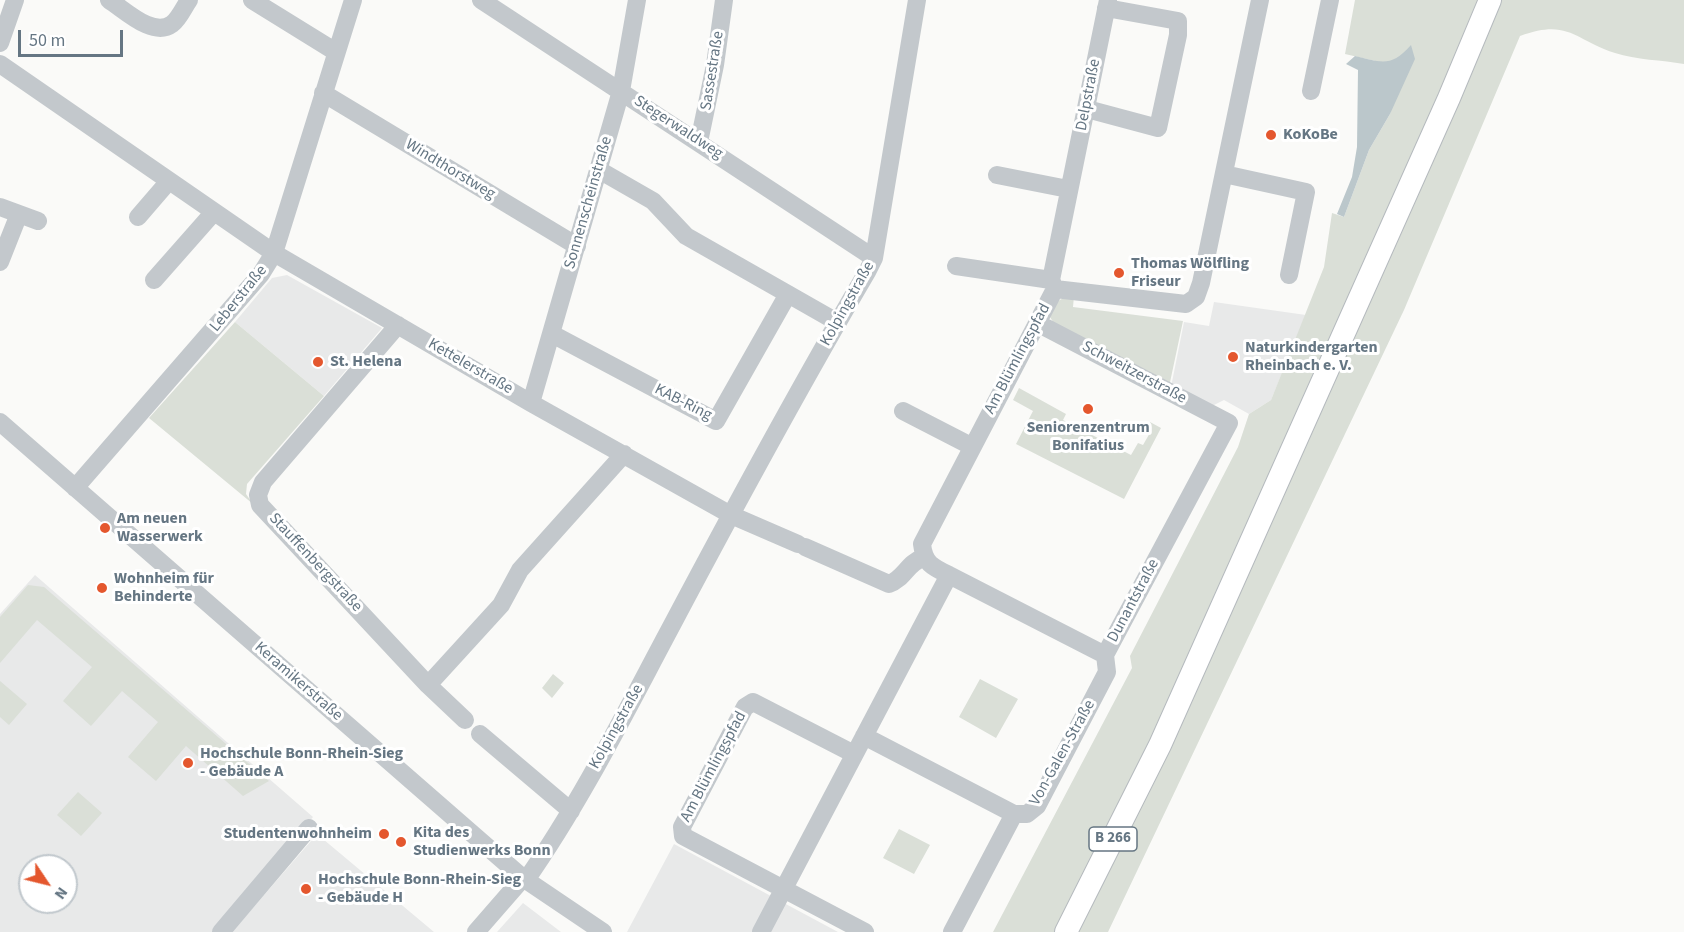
<!DOCTYPE html>
<meta charset="utf-8">
<style>
body{margin:0}
#map{position:relative;width:1684px;height:932px;overflow:hidden;background:#fafaf8;font-family:"Source Sans 3",sans-serif}
canvas{display:block}
.north{position:absolute;left:18px;top:854px;width:60px;height:60px;box-sizing:border-box;background:#fff;border:2px solid #c1c8cd;border-radius:50%;rotate:125deg;font-size:16px;font-weight:700;line-height:24px;text-align:center;color:#657683}
.north::after{content:'';display:block;margin:auto;width:21px;height:27px;background:#e4572e;clip-path:polygon(50% 0,100% 100%,50% 72%,0 100%)}
.scale{position:absolute;left:18px;top:30px;width:105px;height:27px;box-sizing:border-box;border:3px solid #657683;border-top:0;padding-left:8px;font-size:18px;line-height:21px;white-space:nowrap;color:#657683;-webkit-text-stroke:4px #fff;paint-order:stroke}
</style>
<div id="map">
<canvas width="1684" height="932"></canvas>
<div class="north">N</div>
<div class="scale">50 m</div>
</div>
<script>
const g = document.querySelector('canvas').getContext('2d');
g.lineJoin = 'round';
function fillPath(path, color) {
  g.fillStyle = color;
  g.fill(path, 'evenodd');
}
function strokePath(path, color, width, dash) {
  g.strokeStyle = color;
  g.lineWidth = width;
  g.lineCap = dash ? 'butt' : 'round';
  g.setLineDash(dash || []);
  g.stroke(path);
}
function label(font, color, halo, rows, align = 'center') {
  g.font = font + ' "Source Sans 3",sans-serif';
  g.lineWidth = 6;
  g.setLineDash([]);
  g.textBaseline = 'middle';
  g.strokeStyle = halo;
  g.fillStyle = color;
  for (const [text, x, y, turn = 0] of rows) {
    g.save();
    g.translate(x, y);
    g.rotate((+turn || 0) * Math.PI / 180);
    g.textAlign = isNaN(turn) ? turn : align;
    if (halo) g.strokeText(text, 0, 0);
    g.fillText(text, 0, 0);
    g.restore();
  }
}
fillPath(new Path2D(`
 M287 275 382 328 324 396 235 322 272 278Z
 M1214 302 1306 315 1271 400 1249 414 1224 400 1210 407 1171 387 1184 322 1209 326Z
 M35 575 313 817 213 932H0V614ZM30 866H66V902H30Z
 M317 834 434 932H232Z
 M674 844 838 932H627Z
 M523 903 561 932H497Z`), '#e8e9e9');
fillPath(new Path2D(`
 M1355 0H1684V64C1662 60 1636 60 1615 53 1574 40 1569 18 1520 36L1404 310 1108 932H993L1132 668 1130 656 1238 447 1249 414 1271 400 1324 267 1332 213 1344 217 1369 150 1390 114 1400 58 1384 63 1345 54Z
 M1074 296 1073 307 1183 321 1169 387 1055 325 1050 317C1055 302 1058 298 1074 296Z
 M235 322 324 396 247 484 246 494 253 504 149 418Z
 M1019 388 1066 414 1063 420 1131 455 1138 443 1143 445 1151 431 1147 429 1150 422 1161 428 1124 499 1016 444 1033 411 1013 400Z
 M28 585 44 587 269 781 243 796 186 746 156 781 128 757 158 722 122 691 91 726 63 701 92 667 37 620 0 663V617Z
 M553 674 564 683 552 698 542 688Z
 M980 679 1018 699 996 738 959 717Z
 M0 681 27 704 9 725 0 717Z
 M78 792 102 813 81 836 57 815Z
 M899 829 930 845 914 874 883 858Z`), '#dadfd7');
fillPath(new Path2D(`
 M1411 45 1415 59 1390 114 1369 150 1344 217 1337 214 1352 177 1357 147 1358 70 1346 64 1355 56C1381 62 1391 68 1411 45Z`), '#bbc7cb');
const major = new Path2D(`
 M1066 932 1160 745 1449 98 1490 0`);
strokePath(major, '#b5babe', 24);
strokePath(new Path2D(`
 M109 0C125 10 153 38 172 24 179 19 184 7 189 0
 M252 0 336 52
 M481 0 874 258
 M0 43 15 0
 M0 64 274 253 531 403 731 515 798 544
 M1311 91 1330 0
 M323 93 577 246
 M1087 109 1158 128 1178 35V21L1106 8
 M699 142 715 65 724 0
 M599 170 653 201 686 236 837 322
 M1224 174 1306 192 1289 275
 M997 175 1068 189
 M0 207 38 221
 M138 217 169 181
 M0 262 19 214
 M956 266 1051 280
 M154 280 214 212
 M1055 289 1186 304 1196 297 1201 283 1260 0
 M1055 289 1051 280 1108 0
 M1039 324 1229 423 1105 655
 M398 325 263 482 258 495 260 505 428 685 501 605 520 570 624 454
 M552 334 716 421 788 294
 M531 403 621 91 637 0
 M903 411 971 446
 M0 422 523 878 603 932
 M75 488 261 274 274 253 353 0
 M805 547 889 584C904 579 908 562 923 558
 M949 575 1105 655
 M428 685 465 720
 M480 734 571 811
 M864 736 1014 814H1027L1037 806 1107 672 1105 655
 M854 754 753 702 745 707 682 827 683 836 865 932
 M526 880C582 800 626 711 672 625 735 506 799 388 867 272L874 258 917 0
 M221 932 309 828
 M476 932 523 878
 M761 932 949 575C932 567 924 563 922 544L1055 289
 M952 932 1014 814`), '#c3c8cc', 18);
strokePath(major, '#fff', 22);
for (const [x, y, r, color] of [
 [1271,135,6,"#e4572e"],
 [1119,273,6,"#e4572e"],
 [1233,357,6,"#e4572e"],
 [318,362,6,"#e4572e"],
 [1088,409,6,"#e4572e"],
 [105,528,6,"#e4572e"],
 [102,588,6,"#e4572e"],
 [188,763,6,"#e4572e"],
 [384,834,6,"#e4572e"],
 [401,842,6,"#e4572e"],
 [306,889,6,"#e4572e"]
]) {
  const dot = new Path2D();
  dot.arc(x, y, r, 0, 2 * Math.PI);
  g.fillStyle = color;
  g.fill(dot);
  strokePath(dot, '#fff', 2);
}
for (const [x, y, w] of [
 [1113,839,48]
]) {
  const box = new Path2D();
  box.roundRect(x - w / 2, y - 12, w, 24, 4.5);
  g.fillStyle = '#fff';
  g.fill(box);
  strokePath(box, '#657683', 1.5);
}
label('bold 15px', '#657683', null, [
 ["B 266",1113,839]
]);
label('16px', '#657683', '#fff', [
 ["Sassestraße",713,71,-81],
 ["Delpstraße",1089,95,-79],
 ["Stegerwaldweg",678,128,33],
 ["Windthorstweg",450,170,31],
 ["Sonnenscheinstraße",589,203,-74],
 ["Leberstraße",239,299,-51],
 ["Kolpingstraße",848,304,-61],
 ["Am Blümlingspfad",1018,359,-62],
 ["Kettelerstraße",470,367,30],
 ["Schweitzerstraße",1134,373,28],
 ["KAB-Ring",683,403,27],
 ["Stauffenbergstraße",315,563,47],
 ["Dunantstraße",1134,601,-62],
 ["Keramikerstraße",298,682,41],
 ["Kolpingstraße",617,727,-61],
 ["Von-Galen-Straße",1063,753,-61],
 ["Am Blümlingspfad",714,767,-62]
]);
label('bold 16px', '#657683', '#fff', [
 ["KoKoBe",1283,135],
 ["Thomas Wölfling",1131,264],
 ["Friseur",1131,282],
 ["Naturkindergarten",1245,348],
 ["Rheinbach e. V.",1245,366],
 ["St. Helena",330,362],
 ["Seniorenzentrum",1088,428,"center"],
 ["Bonifatius",1088,446,"center"],
 ["Am neuen",117,519],
 ["Wasserwerk",117,537],
 ["Wohnheim für",114,579],
 ["Behinderte",114,597],
 ["Hochschule Bonn-Rhein-Sieg",200,754],
 ["- Gebäude A",200,772],
 ["Kita des",413,833],
 ["Studienwerks Bonn",413,851],
 ["Studentenwohnheim",372,834,"right"],
 ["Hochschule Bonn-Rhein-Sieg",318,880],
 ["- Gebäude H",318,898]
], 'left');
</script>
